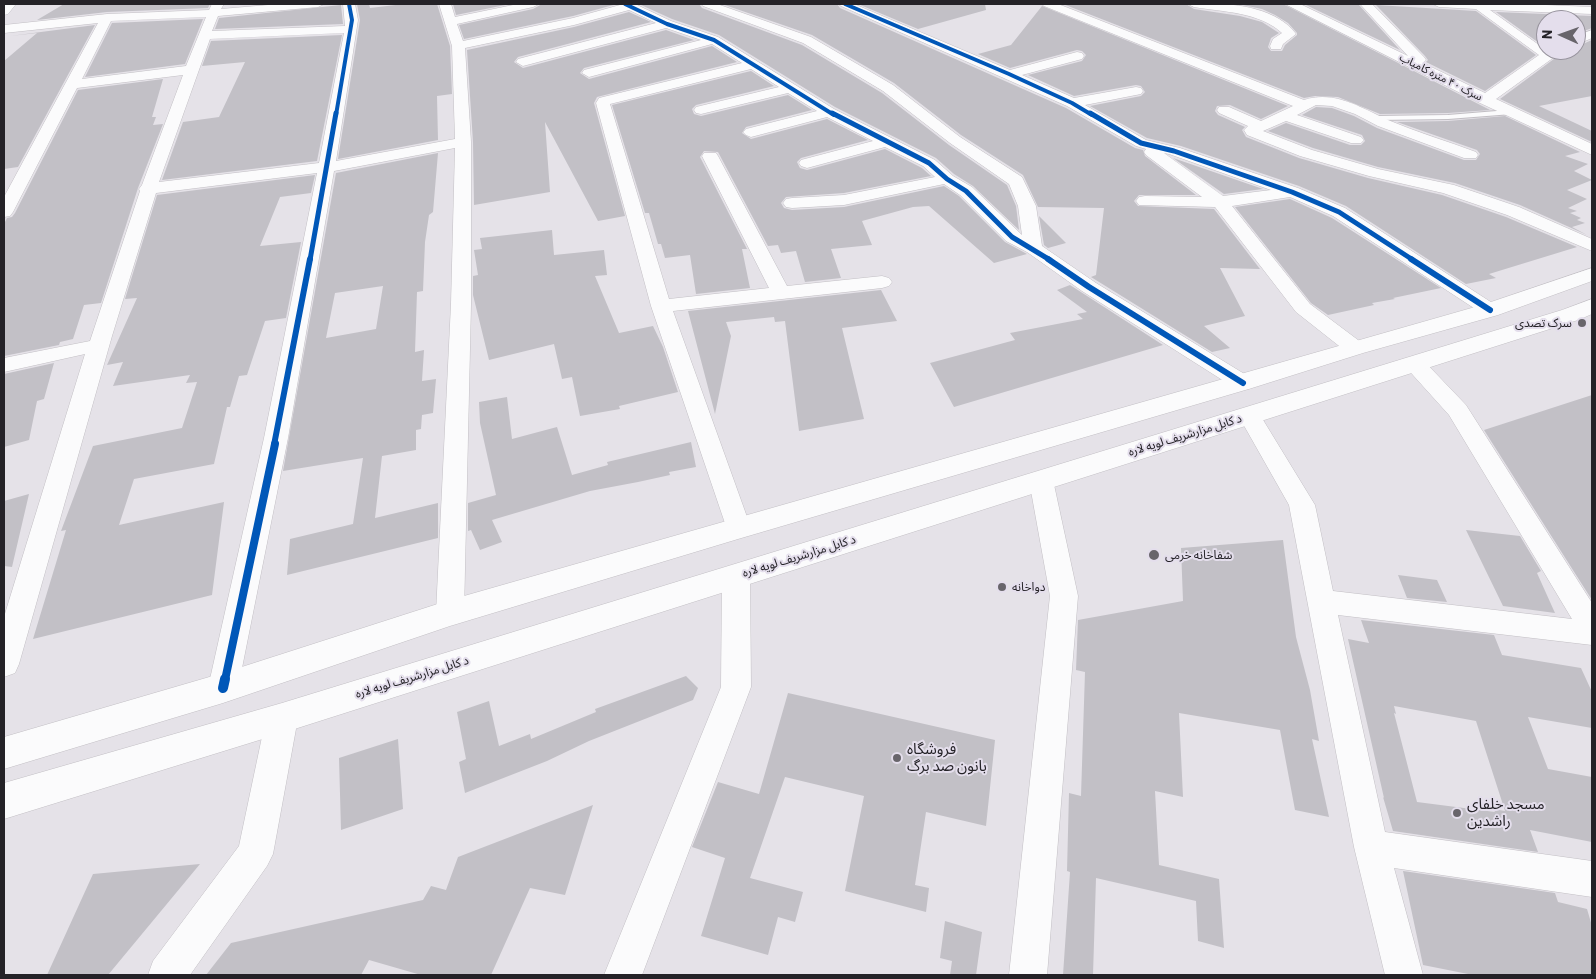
<!DOCTYPE html>
<meta charset="utf-8">
<style>
body{margin:0}
#map{position:relative;width:1596px;height:979px;overflow:hidden;background:#e5e2e8;font-family:Barlow,sans-serif}
canvas{display:block}
.frame{position:absolute;inset:0;border:5px solid #242227;pointer-events:none}
.north{position:absolute;left:1536px;top:10px;width:50px;height:50px;box-sizing:border-box;background:#e4deec;border:1px solid #97939d;border-radius:50%;rotate:272deg;font-size:14px;font-weight:700;line-height:20px;text-align:center;color:#242227}
.north::after{content:'';display:block;margin:auto;width:18px;height:22px;background:#68656b;clip-path:polygon(50% 0,100% 100%,50% 72%,0 100%)}
</style>
<div id="map">
<canvas width="1596" height="979"></canvas>
<div class="frame"></div>
<div class="north">N</div>
</div>
<script>
const g = document.querySelector('canvas').getContext('2d');
g.lineJoin = 'round';
function fillPath(path, color) {
  g.fillStyle = color;
  g.fill(path, 'evenodd');
}
function strokePath(path, color, width, dash) {
  g.strokeStyle = color;
  g.lineWidth = width;
  g.lineCap = dash ? 'butt' : 'round';
  g.setLineDash(dash || []);
  g.stroke(path);
}
function label(font, color, halo, rows, align = 'center') {
  g.font = font + ' Barlow,"Noto Sans Arabic",sans-serif';
  g.lineWidth = 4;
  g.setLineDash([]);
  g.textBaseline = 'middle';
  g.strokeStyle = halo;
  g.fillStyle = color;
  for (const [text, x, y, turn = 0] of rows) {
    g.save();
    g.translate(x, y);
    g.rotate((+turn || 0) * Math.PI / 180);
    g.textAlign = isNaN(turn) ? turn : align;
    if (halo) g.strokeText(text, 0, 0);
    g.fillText(text, 0, 0);
    g.restore();
  }
}
fillPath(new Path2D(`
 M64 4H210L208 8 107 12 37 20Z
 M357 4H369L370 8 404 4H437L450 46 452 94 437 96 438 140 338 159 360 20Z
 M453 4H510L456 15Z
 M542 4H617L573 16 464 39 459 25 533 9Z
 M639 4H699L702 8 802 45 882 93 949 145 1007 185 1016 206 1019 230 973 186 954 174 936 158 835 107 719 35 672 19Z
 M722 4H837L840 8 1066 108 1135 148 1143 150 1145 156 1196 195H1139L1134 201 1138 206 1214 209 1260 269 1220 268 1245 316 1204 326 1230 348 1212 352 1091 277 1096 275 1104 208 1038 207 1023 175 961 135 894 83 812 35Z
 M858 4H985L986 10 918 29Z
 M1063 4H1186L1194 9 1240 16 1262 22 1279 33 1271 38 1268 47 1271 51H1282L1285 45 1297 35V33L1288 23 1275 15 1262 9 1238 4H1283L1490 110 1448 113 1380 114 1338 97 1315 96 1304 98Z
 M1304 4H1358L1400 50Z
 M341 5 343 24 215 29 219 18Z
 M1376 5 1476 11 1536 55 1485 91 1426 62 1428 60 1425 56Z
 M1042 6 1288 106 1261 119 1230 105 1217 106 1215 111 1218 115 1245 127 1242 130 1246 137 1299 158 1368 178 1442 195 1506 217 1577 247 1489 274 1496 278 1466 284 1346 206 1299 186 1181 146 1147 138 1090 106 1141 96 1145 92 1141 86 1136 85 1074 96 1028 75 1082 61 1086 55 1082 51 1077 50 1010 68 978 54 1011 45Z
 M629 12 651 22 518 57 514 62 523 68 666 30 694 40 584 68 580 73 589 79 712 46 737 62 597 97 594 103 625 216 598 221 545 122 550 192 474 205 473 142 467 50 574 27Z
 M1496 12 1592 16V28L1576 34V20H1546V48Z
 M203 19 185 64 85 77 112 23Z
 M95 25 18 167 4 169V61L37 33 10 36Z
 M342 35 317 161 162 180 183 122 219 117 245 62 202 66 211 41Z
 M1592 40V96L1539 106 1592 131V142L1500 99 1566 50H1576V47Z
 M751 71 774 86 696 105 692 109 694 114 701 116 788 95 812 110 746 127 742 133 751 139 827 119 868 140 801 158 797 162 800 168 807 170 885 149 922 168 931 176 844 193 786 197 781 203 784 208 792 210 844 207 944 186 959 196 1005 242 1027 254 994 263 929 206 913 207 862 221 872 245 831 249 841 278 805 282 796 251 781 253 778 245 768 246 718 152 704 151 700 157 747 249H742L750 288 696 294 690 255 665 258 661 244H658L649 213H645L612 105Z
 M163 79 152 117H156L153 125 163 124 138 188 101 303 84 305 73 339 60 342 59 345 4 356V224L7 218 12 217 15 213 78 90Z
 M1316 107 1332 108 1354 116 1377 128 1464 160H1476L1480 154 1477 150 1397 122 1448 121 1505 116 1580 152 1565 156 1588 164 1574 171 1592 180 1567 190 1587 199 1568 208 1577 211 1570 213 1581 218 1577 220 1585 223 1572 227 1587 235 1520 205 1455 183 1378 167 1313 148 1268 131 1286 123 1350 145H1361L1365 141 1362 135 1302 115Z
 M438 153 433 212 429 215 425 242 423 291 417 292 415 352 424 350 422 381 436 379 433 413 422 415 421 429 416 430V450L382 456 375 518 438 503V538L287 575 290 539 353 524 363 458 283 471 336 173ZM383 286 376 329 326 338 335 293Z
 M1173 158 1263 189 1224 194Z
 M315 175 311 193 280 197 260 246 301 242 286 318 265 321 247 375 239 376 230 407H227L214 464 134 479 119 525 224 502 212 595 33 639 66 530 61 531 93 446 182 428 197 382 186 383 190 375 113 386 123 362 107 365 137 298 125 299 157 195Z
 M1290 199 1332 218 1441 288 1393 298 1395 299 1372 303 1374 305 1328 315 1311 303 1235 207Z
 M1039 216 1066 243 1048 248 1044 245Z
 M552 230 554 255 604 250 607 275 595 276 619 333 653 326 663 347 678 392 619 406 620 409 580 416 572 377 562 379 554 344 489 360 473 295V276L478 275 474 250 482 249 480 238Z
 M1070 285 1163 345 954 407 930 363 1015 340 1010 333 1083 319 1077 314 1087 312 1057 290Z
 M881 290 897 321 842 328 864 419 799 431 785 321 775 322 774 317 726 322 731 336 715 414 688 311Z
 M54 363 44 399 37 401 29 440 4 447V374Z
 M1592 395V600L1484 430Z
 M507 397 512 439 557 427 572 475 608 465 607 462 691 442 696 467 669 472 670 475 638 482 590 491 492 520 502 542 480 550 471 530 468 531V503L496 495 480 423 479 402Z
 M29 494 12 567 4 566V501Z
 M1466 530 1520 536 1541 571 1537 573 1555 613 1503 606Z
 M1283 540 1296 637 1310 690 1319 741 1312 739 1329 817 1295 810 1280 730 1179 713 1183 797 1155 791 1159 865 1219 879 1224 948 1198 941 1196 901 1096 878 1093 975H1063L1070 872 1067 871 1069 793 1081 796 1085 672 1076 670 1078 620 1183 601 1181 548Z
 M1398 575 1437 580 1447 602 1407 598Z
 M1361 620 1494 635 1502 655 1581 668 1592 692V728L1528 717 1548 769 1592 777V842L1530 830 1538 852 1393 831 1383 797 1384 798 1348 639 1369 643ZM1394 706 1476 721 1505 811 1493 809 1495 812 1417 802 1394 713 1396 714Z
 M686 676 698 688 693 700 589 741 547 761 465 793 459 762 466 759 457 712 489 701 499 746 530 734 531 739 596 712 595 709Z
 M788 693 995 740 986 826 926 812 915 885 929 888 926 912 845 891 864 796 785 777 750 878 803 892 795 922 778 917 768 955 701 936 725 858 692 847 718 782 759 794Z
 M398 739 403 809 341 830 339 758Z
 M593 805 565 895 530 888 491 975H421L369 960 361 975H206L231 943 423 900 431 886 446 890 458 857Z
 M200 864 108 975H47L93 874Z
 M1403 871 1555 893 1558 902 1587 909 1592 926V975H1473L1423 965Z
 M945 921 982 932 976 975H950L952 961 940 958Z`), '#c2c0c6');
const lane = new Path2D(`
 M1509 110 1513 112 1512 114 1448 119 1376 120 1372 118 1376 116 1448 115Z`);
const street = new Path2D(`
 M4 4H16L8 14 4 15Z
 M212 4H224L221 9 280 4H324L318 7 218 16 212 31 345 26 343 4H355L358 20 336 161 455 139 452 46 439 4H451L455 17 518 4H539L533 7 457 24 463 41 573 18 620 5 619 4H635L671 21 718 37 834 109 935 160 953 176 972 187 1022 235 1018 206 1009 184 950 143 883 91 803 43 703 6 701 4H717L811 37 893 85 960 137 1022 177 1036 206 1042 246 1096 283 1251 378 1254 383 1251 388 1243 390 1235 388 1082 291 1027 252 1006 241 960 195 944 184 844 205 792 208 786 207 783 203 786 199 792 198 844 195 935 177 923 166 885 147 807 168 801 166 799 163 801 160 873 141 827 117 751 137 746 135 743 132 746 129 817 111 788 93 701 114 696 113 694 110 696 107 779 87 751 69 610 104 669 299 769 288 702 156 704 153H716L718 156 787 286 882 276 889 278 892 282 889 286 882 288 673 311 751 528 747 535 738 538 729 535 651 306 596 103 599 98 742 63 712 44 589 77 582 73 584 70 701 40 666 28 523 66 516 62 518 59 656 23 629 10 574 25 465 48 471 142V304L464 613 460 621 450 625 440 621 436 613 451 304 455 148 334 171 288 438 238 688 234 697 223 701 212 697 208 688 264 438 317 173 156 193 112 336 19 664 15 673 4 677V617L85 354 4 372V358L90 341 140 191 139 189 142 185 183 75 77 88 13 212 10 216 4 217V197L98 23 4 33V25L107 14 209 10ZM206 17 186 66 82 79 111 21ZM344 33 319 163 159 182 210 39Z
 M839 4H854L1010 70 1077 52 1082 53 1084 56 1082 59 1022 75 1074 98 1136 87 1141 88 1143 91 1141 94 1085 105 1146 140 1180 148 1298 188 1345 208 1497 306 1500 310 1497 314 1490 316 1483 314 1333 216 1290 197 1232 206 1310 304 1362 343 1366 348 1362 353 1355 354 1348 353 1296 312 1215 207 1139 205 1136 201 1139 197 1145 196 1202 197 1146 155 1144 152 1146 149 1136 146 1067 106 841 6ZM1164 153 1169 154 1271 190 1223 196Z
 M1042 4H1058L1304 100C1335 90 1361 108 1388 120 1416 132 1447 141 1476 152L1478 155 1476 158H1464L1378 126 1355 114 1332 106 1316 105 1297 115 1361 137 1364 140 1361 143H1351L1286 121 1263 131 1312 150 1378 169 1454 185 1519 207 1592 239V251L1507 215 1443 193 1369 176 1300 156 1247 135 1244 130 1248 126 1219 113 1217 110 1219 107H1229L1261 121 1293 106 1044 6Z
 M1188 4C1222 2 1274 4 1296 34L1283 44 1281 49H1271L1270 46 1273 39 1282 33C1259 12 1224 12 1194 7Z
 M1285 4H1300L1408 56 1360 4H1372L1424 57 1426 60 1423 63 1485 93 1539 55 1476 9 1439 7 1433 4H1522L1592 7V14L1490 10 1546 50H1564L1496 99 1592 144V155L1480 103Z
 M1592 30V38L1576 45V36Z
 M1414 357 1422 359 1466 405 1592 603V645L1338 615 1385 832 1592 861V897L1394 868 1423 975H1385L1354 847 1289 505 1238 415 1241 410 1249 407 1257 410 1315 505 1333 591 1572 619 1449 415 1403 364 1406 359Z
 M1041 471 1050 474 1053 480 1078 596 1047 975H1009L1050 596 1029 480 1032 474Z
 M736 565 746 568 750 576 751 687 642 975H604L721 687 722 576 726 568Z
 M282 704 293 708 298 718 273 854 267 866 190 975H148L153 961 239 846 266 718 271 708Z`);
const highway = new Path2D(`
 M1592 268V281L1498 315 1363 353 1252 388 738 539 450 626 223 703 4 769V737L223 673 450 600 1482 305Z
 M1592 299V314L1578 320 282 733 4 819V783L282 703 1562 310Z`);
strokePath(lane, '#c2bfc4', 2);
strokePath(street, '#c2bfc4', 1);
strokePath(highway, '#c2bfc4', 1);
fillPath(lane, '#fbfbfc');
fillPath(street, '#fbfbfc');
fillPath(highway, '#fbfbfc');
strokePath(new Path2D(`
 M625 4 667 24 714 40 834 115
 M845 4 1009 74 1072 103 1092 115
 M336 115 352 20 349 4`), '#0057b8', 4);
strokePath(new Path2D(`
 M832 113 929 163 947 179 966 191 1012 237 1050 260
 M1090 113 1141 143 1174 151 1292 192 1339 212 1413 260
 M310 260 336 113`), '#0057b8', 5);
strokePath(new Path2D(`
 M1048 259 1089 287 1243 383
 M1411 259 1490 310
 M274 445 310 259`), '#0057b8', 6);
strokePath(new Path2D(`
 M225 680 275 444`), '#0057b8', 8);
strokePath(new Path2D(`
 M223 688 225 679`), '#0057b8', 10);
for (const [x, y, r, color] of [
 [1582,323,5,"#68656b"],
 [1154,555,6,"#68656b"],
 [1002,587,5,"#68656b"],
 [897,758,5,"#68656b"],
 [1457,813,5,"#68656b"]
]) {
  const dot = new Path2D();
  dot.arc(x, y, r, 0, 2 * Math.PI);
  g.fillStyle = color;
  g.fill(dot);
  strokePath(dot, '#e4deec', 2);
}
label('11px', '#242227', '#e4deec', [
 ["سرک ۴۰ متره کامیاب",1441,77,27]
]);
label('12px', '#242227', '#e4deec', [
 ["سرک تصدی",1572,323,"right"],
 ["شفاخانه خرمی",1165,555],
 ["دواخانه",1012,587]
], 'left');
label('12px', '#242227', '#e4deec', [
 ["د کابل مزارشریف لویه لاره",1185,435,-17],
 ["د کابل مزارشریف لویه لاره",799,556,-17],
 ["د کابل مزارشریف لویه لاره",412,677,-17]
]);
label('15px', '#242227', '#e4deec', [
 ["فروشگاه",907,749],
 ["بانون صد برگ",907,766],
 ["مسجد خلفای",1467,804],
 ["راشدین",1467,821]
], 'left');
</script>
